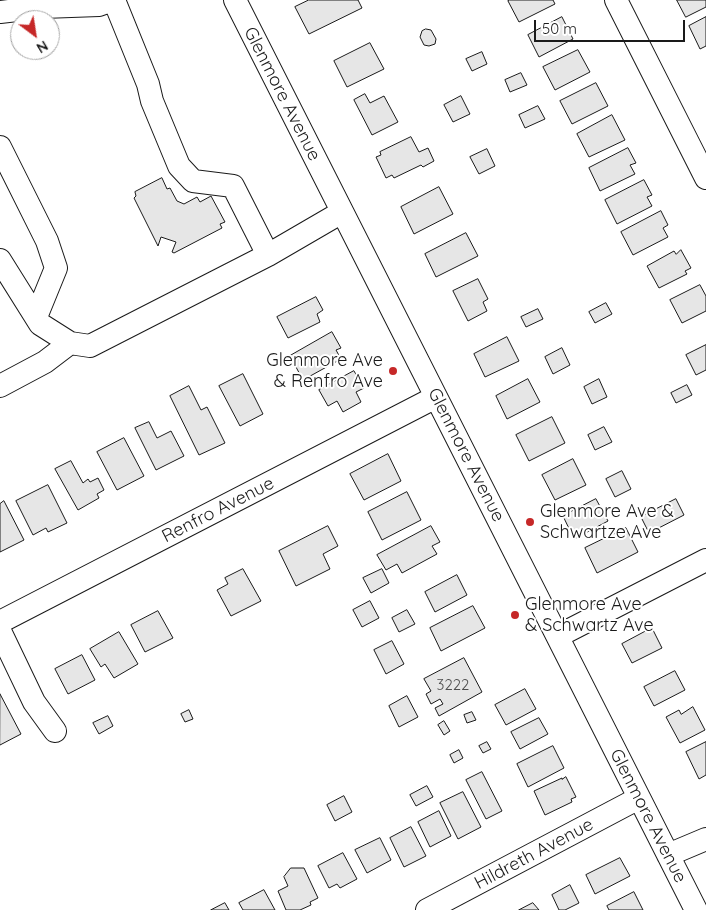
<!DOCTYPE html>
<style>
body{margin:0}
#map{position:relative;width:706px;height:910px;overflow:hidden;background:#fff;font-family:Quicksand,sans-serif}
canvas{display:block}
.north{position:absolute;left:10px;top:10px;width:50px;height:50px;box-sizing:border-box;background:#fff;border:1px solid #a3a3a3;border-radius:50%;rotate:149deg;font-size:14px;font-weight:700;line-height:20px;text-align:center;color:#1a1a1a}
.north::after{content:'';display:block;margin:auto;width:18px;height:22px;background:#c62828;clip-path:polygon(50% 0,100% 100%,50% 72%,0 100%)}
.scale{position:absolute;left:534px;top:20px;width:151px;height:22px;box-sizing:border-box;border:2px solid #1a1a1a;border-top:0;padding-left:6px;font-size:15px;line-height:18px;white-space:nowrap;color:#1a1a1a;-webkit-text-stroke:4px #fff;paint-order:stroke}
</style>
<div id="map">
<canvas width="706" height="910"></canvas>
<div class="north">N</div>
<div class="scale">50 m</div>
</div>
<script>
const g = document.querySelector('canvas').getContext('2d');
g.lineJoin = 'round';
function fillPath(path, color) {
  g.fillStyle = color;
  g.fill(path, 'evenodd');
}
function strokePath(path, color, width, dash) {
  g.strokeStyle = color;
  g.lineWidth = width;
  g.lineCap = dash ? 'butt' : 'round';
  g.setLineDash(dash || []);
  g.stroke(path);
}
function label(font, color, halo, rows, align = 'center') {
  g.font = font + ' Quicksand,sans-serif';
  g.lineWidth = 4;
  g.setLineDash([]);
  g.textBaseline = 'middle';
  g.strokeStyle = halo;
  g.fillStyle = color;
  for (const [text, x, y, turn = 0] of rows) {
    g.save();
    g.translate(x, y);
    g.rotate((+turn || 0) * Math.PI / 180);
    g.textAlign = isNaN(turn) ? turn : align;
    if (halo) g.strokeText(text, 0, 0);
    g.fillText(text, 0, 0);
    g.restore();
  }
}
const building = new Path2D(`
 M309 0H358L362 8 309 34 295 7Z
 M510 0H553L555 4 519 22 508 1Z
 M677 0H706V7L686 17Z
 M562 17 573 39 539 57 528 35Z
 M706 17V46L700 49 689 26Z
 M426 29 431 30 436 39 435 44 429 46 424 45 420 37 422 31Z
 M370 43 384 69 347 87 334 61Z
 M578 50 590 72 555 90 543 67Z
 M482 52 487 64 472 71 466 59Z
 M521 73 527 85 510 92 505 80Z
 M596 83 608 106 572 124 560 101Z
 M365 94 370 103 384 96 398 122 372 135 354 100Z
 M461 96 470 114 453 122 444 105Z
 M538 106 545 119 525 128 519 115Z
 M612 115 625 140 589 157 577 134Z
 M411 137 419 152 428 148 434 161 423 167 421 165 394 178 392 175 386 178 376 157 381 155 380 152Z
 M628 148 636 163 630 165 635 174 600 191 589 168Z
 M487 149 495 166 479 174 470 157Z
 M162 178 167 189 170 188 177 201 184 204 197 197 200 202 211 196 225 222 220 224 222 228 174 253 172 252 176 242 161 237 158 246 134 198 136 196 135 192Z
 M644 180 652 195 647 197 652 206 617 224 605 200Z
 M439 187 453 214 414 234 401 207Z
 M661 211 668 225 663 228 668 237 633 255 621 232Z
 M466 233 478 256 436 277 425 254Z
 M681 250 691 268 685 271 687 274 659 288 647 266 674 251 676 254Z
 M478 279 488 299 483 302 487 311 468 321 453 291Z
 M700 285 706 296V311L682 323 670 300Z
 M316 297 323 310 317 314 320 322 288 338 277 317Z
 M606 303 612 314 595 323 589 312Z
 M538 309 543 319 526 327 521 317Z
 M332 332 341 348 336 350 341 359 303 380 290 356Z
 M507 337 519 361 485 377 474 354Z
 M706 345V370L696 375 686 355Z
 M562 348 570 365 553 374 545 357Z
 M354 371 364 388 356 392 361 402 343 412 337 401 328 406 319 390Z
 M243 374 263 414 240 426 219 386Z
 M528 379 540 402 507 419 496 396Z
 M599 379 607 397 592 404 584 387Z
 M687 385 692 395 676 403 671 393Z
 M189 386 201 410 207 407 225 443 199 455 170 396Z
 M552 417 565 443 529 461 516 435Z
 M149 422 157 438 171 431 184 456 156 470 135 428Z
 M604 427 612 442 595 450 588 435Z
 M124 438 144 476 117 490 97 452Z
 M388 454 401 481 364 500 350 474Z
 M573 459 586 485 555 500 542 475Z
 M71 461 83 483 88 479 90 482 98 478 104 490 97 494 99 498 78 510 55 469Z
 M622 471 631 489 615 497 606 479Z
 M48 485 67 523 48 532 46 528 33 535 16 501Z
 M407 492 421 520 382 540 368 512Z
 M596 499 608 521 574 539 563 516Z
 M676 499 684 515 649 533 641 517Z
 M4 501 24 540 0 552V504Z
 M328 526 338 546 323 554 330 569 296 586 279 551Z
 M431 526 440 542 432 546 437 554 402 573 397 564 386 570 377 555Z
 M626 528 638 552 597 573 585 548Z
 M243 569 261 601 231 616 217 590 228 584 225 578Z
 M382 569 389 583 371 593 363 578Z
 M457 575 467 595 435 612 425 592Z
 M370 601 379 618 362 627 353 610Z
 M473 606 485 628 441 651 430 628Z
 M407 610 415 624 399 632 392 618Z
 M158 611 173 638 145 652 131 625Z
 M652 628 662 648 632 663 622 644Z
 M119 632 138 664 114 678 105 664 101 667 90 649Z
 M392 641 404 664 386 674 374 650Z
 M82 655 95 680 68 694 55 669Z
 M464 658 482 692 439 716 435 708 443 704 440 699 431 704 426 694 431 691 424 679Z
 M675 671 685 690 654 706 644 687Z
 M525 689 536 709 506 725 495 705Z
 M0 694 21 734 0 745Z
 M407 696 418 717 399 727 389 706Z
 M693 707 705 730 680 743 666 717 679 710 681 714Z
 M189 710 193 719 185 722 181 714Z
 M472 712 476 720 467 723 464 715Z
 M108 716 113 726 99 734 93 723Z
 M539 718 548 734 520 749 511 732Z
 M444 721 450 731 444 735 438 725Z
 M487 742 491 749 483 753 479 746Z
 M706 742V775L699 779 686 752Z
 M553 746 564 768 528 787 517 764Z
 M459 750 463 758 454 763 450 755Z
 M482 772 502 811 486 819 466 780Z
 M566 777 576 797 571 799 572 802 545 815 534 791 562 778V779Z
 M427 786 433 797 416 806 410 795Z
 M463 792 481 827 458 839 440 803Z
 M344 796 352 812 335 821 327 805Z
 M439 811 451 836 430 847 418 822Z
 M411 827 426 856 404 867 390 838Z
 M380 838 391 860 367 873 355 850Z
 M343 853 357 879 340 888 337 884 329 888 318 866Z
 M620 858 630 876 595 894 586 875Z
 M291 868H304L318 898 310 902 311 905 300 910H286L278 891 288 886 284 877Z
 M570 885 579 903 565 910H559L552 895Z
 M264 890 275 910H243L239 903Z
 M634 892 643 910H609L607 906Z
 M225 903 229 910H211Z
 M533 903 539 910H519Z`);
fillPath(building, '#e6e6e6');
strokePath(building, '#1a1a1a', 1);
const minor = new Path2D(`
 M114 0 148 84 152 101 179 166 193 181 233 186 268 255
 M235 0 696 910
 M616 0 706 178
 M0 12 43 7 99 5 113 0
 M0 147 47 241 56 268 36 317
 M0 260 40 324 70 343 90 346 268 255 342 212
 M0 386 45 362 70 343
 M0 622 436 397
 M0 631 34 702 55 731
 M558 636 706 560
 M668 855 706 839
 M427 910 639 798`);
strokePath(minor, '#1a1a1a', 24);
strokePath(minor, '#fff', 22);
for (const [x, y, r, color] of [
 [393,371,5,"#c62828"],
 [530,522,5,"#c62828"],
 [515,615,5,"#c62828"]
]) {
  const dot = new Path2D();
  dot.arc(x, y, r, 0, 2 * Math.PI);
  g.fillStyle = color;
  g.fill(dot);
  strokePath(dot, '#fff', 2);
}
label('15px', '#4d4d4d', null, [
 ["3222",453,685]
]);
label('18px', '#1a1a1a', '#fff', [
 ["Glenmore Avenue",282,94,63],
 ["Glenmore Avenue",466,455,63],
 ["Renfro Avenue",218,510,-27],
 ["Glenmore Avenue",648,816,63],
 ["Hildreth Avenue",534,854,-28]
]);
label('18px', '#1a1a1a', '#fff', [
 ["Glenmore Ave",383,361,"right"],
 ["& Renfro Ave",383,382,"right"],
 ["Glenmore Ave &",540,512],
 ["Schwartze Ave",540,533],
 ["Glenmore Ave",525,605],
 ["& Schwartz Ave",525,626]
], 'left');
</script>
